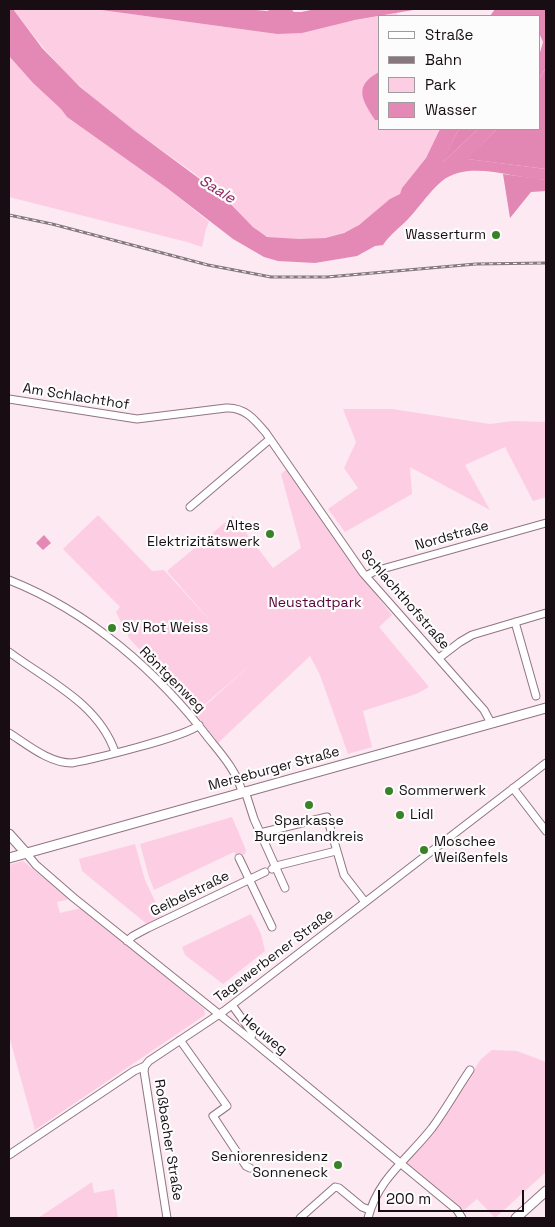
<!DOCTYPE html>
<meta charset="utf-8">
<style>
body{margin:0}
#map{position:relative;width:555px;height:1227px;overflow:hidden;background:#fce9f1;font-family:"Space Grotesk",sans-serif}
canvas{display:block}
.frame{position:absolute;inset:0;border:10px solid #170d12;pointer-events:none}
.legend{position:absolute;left:378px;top:15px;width:162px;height:115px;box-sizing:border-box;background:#fcfcfc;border:1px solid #a09c9e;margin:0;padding:6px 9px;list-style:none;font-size:15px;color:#170d12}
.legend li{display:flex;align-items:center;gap:10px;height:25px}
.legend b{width:25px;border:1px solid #a09c9e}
.scale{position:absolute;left:378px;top:1190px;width:146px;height:22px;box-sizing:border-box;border:2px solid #170d12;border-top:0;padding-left:6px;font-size:15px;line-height:18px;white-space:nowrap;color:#170d12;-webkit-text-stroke:4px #fcfcfc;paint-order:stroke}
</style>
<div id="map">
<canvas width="555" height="1227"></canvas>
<div class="frame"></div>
<ul class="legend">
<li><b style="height:6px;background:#fff"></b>Straße</li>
<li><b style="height:6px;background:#86787e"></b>Bahn</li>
<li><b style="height:14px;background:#fdcee3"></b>Park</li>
<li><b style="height:14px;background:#e489b5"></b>Wasser</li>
</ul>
<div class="scale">200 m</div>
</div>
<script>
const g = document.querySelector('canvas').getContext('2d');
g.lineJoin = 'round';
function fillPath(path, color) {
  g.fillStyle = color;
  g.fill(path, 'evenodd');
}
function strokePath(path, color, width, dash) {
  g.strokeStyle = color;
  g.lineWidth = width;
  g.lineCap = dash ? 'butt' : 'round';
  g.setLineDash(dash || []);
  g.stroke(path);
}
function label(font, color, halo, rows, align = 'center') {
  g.font = font + ' "Space Grotesk",sans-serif';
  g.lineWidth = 4.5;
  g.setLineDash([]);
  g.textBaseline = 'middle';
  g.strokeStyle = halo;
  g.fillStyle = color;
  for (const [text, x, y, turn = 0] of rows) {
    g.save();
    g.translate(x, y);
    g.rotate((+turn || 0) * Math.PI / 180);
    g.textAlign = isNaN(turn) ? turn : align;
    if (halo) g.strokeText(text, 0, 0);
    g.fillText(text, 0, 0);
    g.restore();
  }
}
fillPath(new Path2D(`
 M13 9H94L277 34 397 13V16H379V129H440L426 158 402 188 400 194C385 202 374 214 360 224 337 241 296 242 269 237 257 235 235 206 224 197 178 158 124 128 80 86 54 63 34 36 13 9Z
 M9 56 33 83 61 109 67 117 167 188 209 222 206 229 202 247 187 242 9 197Z
 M343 409H392L490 424 513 421 546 422V497L533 501 505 447 465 465 490 510 410 467 412 494 345 532 328 509 358 488 344 468 356 442Z
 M287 469 362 577 392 615 379 627 429 687 416 694 363 711 372 747 348 754 320 675 310 656 218 743 196 714 250 665 196 712 129 638 116 612 120 607 63 549 98 515 152 571 164 570 212 623 167 571 233 516 273 568 301 548 281 474Z
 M232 817 246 850 245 854 237 857 234 852 154 890 149 877 140 844Z
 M135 844 145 880 163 918 148 925 82 871 79 859Z
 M23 861 70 899 57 902 60 913 81 908 111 931 204 1009 205 1015 35 1130 9 1036V865Z
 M251 914 261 934 265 951 223 984 185 955 182 947Z
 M492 1050 517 1051 546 1062V1172L495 1218 477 1199 464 1210 405 1162 429 1137 481 1059Z
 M92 1182 94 1193 114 1189 118 1218H38Z`), '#fdcee3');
fillPath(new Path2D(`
 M546 67V169L467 159 497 129H539V80Z
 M459 129H478L441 164Z
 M503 174 546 180V191L531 192 510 218Z`), '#e287b3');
fillPath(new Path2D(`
 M9 9H13L42 48 80 87 135 131 224 197 253 227 267 237 299 239 325 238 344 233 359 225 390 199 400 194 402 188 426 158 440 129H459L442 163 478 129H497L468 159 546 169V180C515 179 469 159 442 181 430 191 420 206 409 218 401 227 390 234 383 245L375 246 357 256 315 263 278 261 264 257 233 239 167 188 67 117 61 109 33 83 9 56Z
 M94 9H245L267 11 272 9H291L294 12H301L316 9H419L355 20 302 33 277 34Z
 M495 9H546V67L539 80V56L543 42 539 33V16H490Z
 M379 72V120H375C362 100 353 86 379 72Z
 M44 535 51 543 43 550 36 543Z`), '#e489b5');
const minor = new Path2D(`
 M9 399 137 419 226 408C245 407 255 420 266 433L363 573 484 710 491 723
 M190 507 270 439
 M366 576 375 571 546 523
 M9 580C90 612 158 672 210 740 223 756 237 772 242 792
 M515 622 536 696
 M9 652C48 681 98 703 115 752
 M439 658 460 642 472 635 546 613
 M9 733C28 745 49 763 72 763 94 759 185 737 199 725
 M513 788 546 831
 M245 791 254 819 285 888
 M260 833 327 817 344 875 365 902
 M26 853 36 865 74 898 250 1039 457 1210 462 1218
 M239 858 272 927
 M272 869 276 866 336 851
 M127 941 133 936 148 928 265 872
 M232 1005 251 1031 252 1035 250 1039
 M180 1040 227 1106 213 1116 246 1166 250 1168
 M145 1066 144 1071 167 1218
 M9 1155 134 1071 145 1066 149 1061 224 1011 546 763
 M300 1218 335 1187 339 1188 362 1207 370 1210
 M368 1218C378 1178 408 1159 432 1128 446 1109 457 1089 470 1070`);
const major = new Path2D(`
 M9 834 26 853
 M9 858 546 708
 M516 1218 546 1191`);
strokePath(minor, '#917582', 9);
strokePath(major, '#917582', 11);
strokePath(minor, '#fff', 7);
strokePath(major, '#fff', 9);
const rail = new Path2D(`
 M9 215 52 224 208 265 271 277H327L476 264 546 263`);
strokePath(rail, '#86787e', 3);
strokePath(rail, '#fcfcfc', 1, [4]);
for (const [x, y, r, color] of [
 [496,235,5,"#3a8227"],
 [270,534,5,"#3a8227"],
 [112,628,5,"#3a8227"],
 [389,791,5,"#3a8227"],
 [309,805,5,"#3a8227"],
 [400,815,5,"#3a8227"],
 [424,850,5,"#3a8227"],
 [338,1165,5,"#3a8227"]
]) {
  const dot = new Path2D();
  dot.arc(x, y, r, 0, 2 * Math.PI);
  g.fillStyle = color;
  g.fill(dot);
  strokePath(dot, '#fcfcfc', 2);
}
label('14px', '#170d12', '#fcfcfc', [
 ["Wasserturm",486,235,"right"],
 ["Altes",260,526,"right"],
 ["Elektrizitätswerk",260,542,"right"],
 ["SV Rot Weiss",122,628],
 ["Sommerwerk",399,791],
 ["Lidl",410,815],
 ["Sparkasse",309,821,"center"],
 ["Burgenlandkreis",309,837,"center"],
 ["Moschee",434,842],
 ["Weißenfels",434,858],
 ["Seniorenresidenz",328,1157,"right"],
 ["Sonneneck",328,1173,"right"]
], 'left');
label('14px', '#170d12', '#fcfcfc', [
 ["Am Schlachthof",76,397,9],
 ["Nordstraße",452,536,-16],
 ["Schlachthofstraße",405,600,49],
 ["Röntgenweg",172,680,45],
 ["Merseburger Straße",274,769,-15],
 ["Geibelstraße",190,894,-26],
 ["Tagewerbener Straße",274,956,-37],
 ["Heuweg",264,1035,39],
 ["Roßbacher Straße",168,1140,81]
]);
label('14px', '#570438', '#fcfcfc', [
 ["Neustadtpark",315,603]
]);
label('italic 15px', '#8f2562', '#fcfcfc', [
 ["Saale",217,190,32]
]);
</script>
